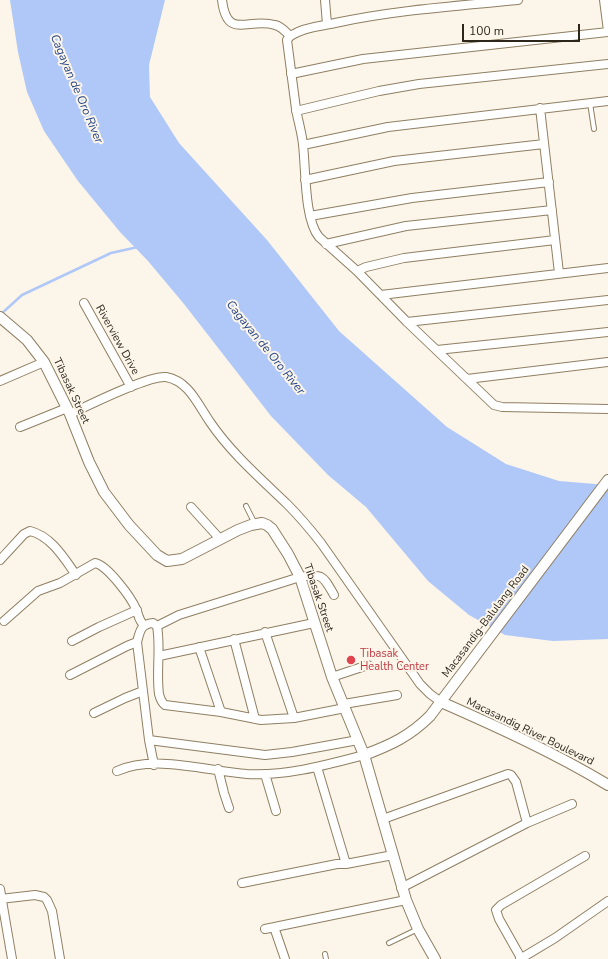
<!DOCTYPE html>
<style>
body{margin:0}
#map{position:relative;width:608px;height:959px;overflow:hidden;background:#fcf5e9;font-family:"Nunito Sans",sans-serif}
canvas{display:block}
.scale{position:absolute;left:462px;top:24px;width:118px;height:18px;box-sizing:border-box;border:2px solid #2d261b;border-top:0;padding-left:5px;font-size:12px;line-height:14px;white-space:nowrap;color:#2d261b;-webkit-text-stroke:3px #fcf5e9;paint-order:stroke}
</style>
<div id="map">
<canvas width="608" height="959"></canvas>
<div class="scale">100 m</div>
</div>
<script>
const g = document.querySelector('canvas').getContext('2d');
g.lineJoin = 'round';
function fillPath(path, color) {
  g.fillStyle = color;
  g.fill(path, 'evenodd');
}
function strokePath(path, color, width, dash) {
  g.strokeStyle = color;
  g.lineWidth = width;
  g.lineCap = dash ? 'butt' : 'round';
  g.setLineDash(dash || []);
  g.stroke(path);
}
function label(font, color, halo, rows, align = 'center') {
  g.font = font + ' "Nunito Sans",sans-serif';
  g.lineWidth = 4;
  g.setLineDash([]);
  g.textBaseline = 'middle';
  g.strokeStyle = halo;
  g.fillStyle = color;
  for (const [text, x, y, turn = 0] of rows) {
    g.save();
    g.translate(x, y);
    g.rotate((+turn || 0) * Math.PI / 180);
    g.textAlign = isNaN(turn) ? turn : align;
    if (halo) g.strokeText(text, 0, 0);
    g.fillText(text, 0, 0);
    g.restore();
  }
}
fillPath(new Path2D(`
 M10 0H165L149 65 150 97 179 143 267 240 339 331 447 427 506 464 559 481 608 485V639L553 641 505 635 469 615 428 581 366 507 328 475 271 416 184 304 148 261 120 232 78 181 44 131 27 92 18 52Z`), '#b0c8f8');
strokePath(new Path2D(`
 M0 315 22 295 111 253 138 247`), '#b0c8f8', 2.5);
const service = new Path2D(`
 M590 103 594 129
 M246 506 255 524
 M389 943 418 929
 M325 954 326 959`);
const minor = new Path2D(`
 M222 0C227 41 248 17 275 25 281 26 286 32 290 36
 M325 0 327 24
 M518 0C457 6 395 10 335 23 322 26 305 27 294 34 291 35 289 37 287 40 290 63 293 86 296 109 298 121 302 133 303 145 306 169 304 219 319 237L357 271 407 322 494 405 502 407 608 409
 M604 0 608 31
 M291 74 363 59 608 32
 M540 108 559 273
 M296 111 379 91 419 84 608 64
 M303 145 388 127 608 101
 M305 180 394 161 544 144
 M310 216 412 198 549 182
 M326 244 406 226 552 210
 M357 271 366 267 404 258 555 240
 M381 295 608 268
 M84 303 131 387
 M407 322 608 300
 M437 350 608 332
 M467 379 608 362
 M0 381 44 362
 M70 414C89 405 149 375 166 377 189 381 198 405 210 422 231 453 260 478 287 504 299 516 310 529 321 543L420 684 430 694 441 702
 M20 427 67 408
 M191 507 220 539
 M0 560 24 534 30 531C51 536 64 558 76 575
 M4 621 38 591 60 583 95 563C107 565 131 597 136 609 139 615 138 620 144 625
 M157 626C161 648 156 671 159 694 160 698 161 702 165 705L221 712 261 720 294 718 345 708
 M265 632 294 718
 M234 639 255 719
 M72 641 99 627 137 610
 M137 642 149 740 154 765
 M199 647 221 712
 M159 656 314 623
 M70 675 127 646 137 642C140 632 140 624 153 623L157 626 179 615 300 577C323 573 323 576 334 595
 M332 677 368 665
 M344 704 397 695
 M94 713 125 698 143 691
 M149 740 265 755 292 752 358 740
 M317 767 346 864
 M218 769 224 793 229 808
 M117 771C155 754 207 771 247 774 287 776 326 765 364 755
 M265 774 276 811
 M383 819 508 774 511 775 516 782 527 823
 M242 883 337 864H346L393 855
 M401 888 527 823 572 804
 M0 889 12 959
 M0 899 35 895 44 897 47 900 52 911 60 959
 M274 927 285 959
 M265 929 406 900
 M521 958 499 919 496 910 501 905 585 856
 M520 959 555 938 608 901`);
const tertiary = new Path2D(`
 M0 317 27 340 44 362 70 414 89 462 104 492 129 525 157 555 167 561 182 559 238 530 251 525 262 523 267 525 272 529 288 554 300 577 332 677 364 755 406 900 418 929 435 959
 M441 702C498 727 555 753 608 785
 M364 755C391 745 410 736 430 716L608 480`);
strokePath(service, '#8f7f63', 6);
strokePath(minor, '#8f7f63', 10);
strokePath(tertiary, '#8f7f63', 12);
strokePath(service, '#fff', 4);
strokePath(minor, '#fff', 8);
strokePath(tertiary, '#fff', 10);
for (const [x, y, r, color] of [
 [351,660,5,"#e0444e"]
]) {
  const dot = new Path2D();
  dot.arc(x, y, r, 0, 2 * Math.PI);
  g.fillStyle = color;
  g.fill(dot);
  strokePath(dot, '#fcf5e9', 1.5);
}
label('11px', '#2d261b', '#fcf5e9', [
 ["Riverview Drive",117,340,61],
 ["Tibasak Street",71,391,65],
 ["Tibasak Street",318,598,71],
 ["Macasandig-Balulang Road",486,622,-53],
 ["Macasandig River Boulevard",530,732,26]
]);
label('11px', '#be3a42', '#fcf5e9', [
 ["Tibasak",360,654],
 ["Health Center",360,667]
], 'left');
label('italic 12px', '#264589', '#fcf5e9', [
 ["Cagayan de Oro River",76,89,67],
 ["Cagayan de Oro River",265,348,51]
]);
</script>
